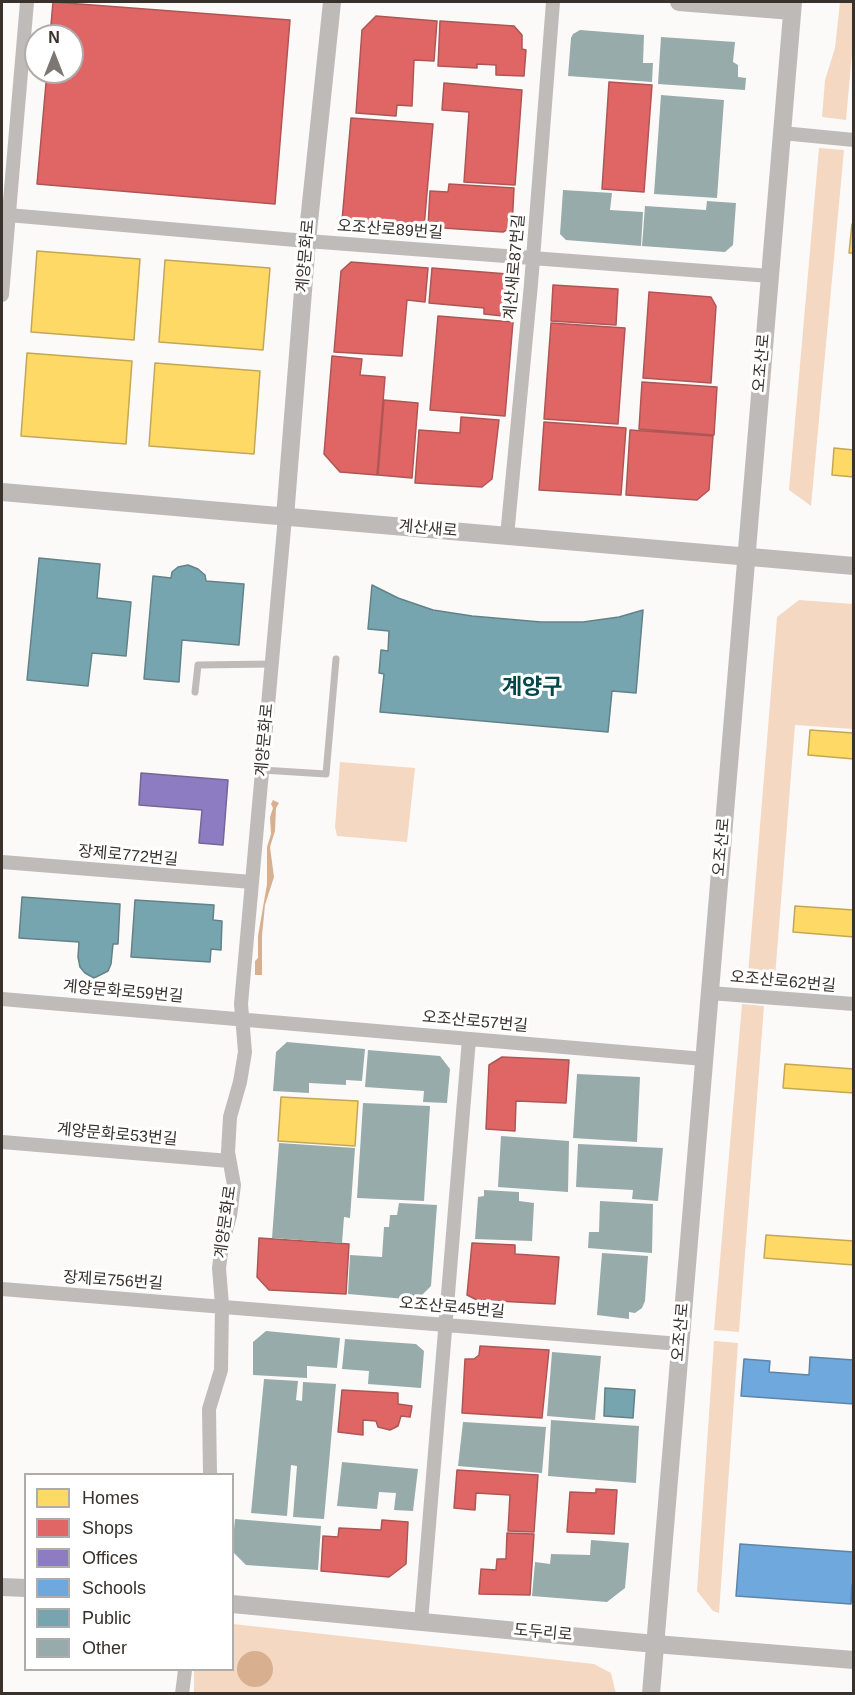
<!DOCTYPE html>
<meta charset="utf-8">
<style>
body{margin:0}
#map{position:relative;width:855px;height:1695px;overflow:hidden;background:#fcfaf8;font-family:Helvetica,sans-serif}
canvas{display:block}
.frame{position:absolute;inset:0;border:3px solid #38312c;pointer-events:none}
.legend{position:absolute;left:24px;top:1473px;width:210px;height:198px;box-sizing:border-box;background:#fff;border:2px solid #afadab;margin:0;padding:8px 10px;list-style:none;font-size:18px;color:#38312c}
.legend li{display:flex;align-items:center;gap:12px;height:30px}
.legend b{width:30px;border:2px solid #afadab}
.north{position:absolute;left:24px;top:24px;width:60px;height:60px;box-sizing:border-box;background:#fff;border:2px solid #afadab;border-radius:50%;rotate:0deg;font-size:16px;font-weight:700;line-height:24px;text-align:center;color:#38312c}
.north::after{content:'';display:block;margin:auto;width:21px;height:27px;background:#7d7773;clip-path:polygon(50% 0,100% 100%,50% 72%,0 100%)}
</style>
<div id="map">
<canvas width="855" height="1695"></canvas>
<div class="frame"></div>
<ul class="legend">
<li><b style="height:16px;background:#ffd966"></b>Homes</li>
<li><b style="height:16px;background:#e06666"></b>Shops</li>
<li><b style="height:16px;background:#8e7cc3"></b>Offices</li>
<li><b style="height:16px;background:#6fa8dc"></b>Schools</li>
<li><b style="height:16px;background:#76a5af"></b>Public</li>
<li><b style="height:16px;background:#97abaa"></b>Other</li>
</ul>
<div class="north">N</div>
</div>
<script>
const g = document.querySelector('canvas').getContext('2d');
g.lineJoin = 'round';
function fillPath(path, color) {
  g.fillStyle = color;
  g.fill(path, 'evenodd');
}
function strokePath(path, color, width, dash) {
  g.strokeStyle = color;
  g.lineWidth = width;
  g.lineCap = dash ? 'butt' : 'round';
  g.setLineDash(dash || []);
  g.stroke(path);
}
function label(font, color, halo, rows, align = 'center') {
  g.font = font + ' Helvetica,"Noto Sans KR",sans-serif';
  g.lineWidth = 6;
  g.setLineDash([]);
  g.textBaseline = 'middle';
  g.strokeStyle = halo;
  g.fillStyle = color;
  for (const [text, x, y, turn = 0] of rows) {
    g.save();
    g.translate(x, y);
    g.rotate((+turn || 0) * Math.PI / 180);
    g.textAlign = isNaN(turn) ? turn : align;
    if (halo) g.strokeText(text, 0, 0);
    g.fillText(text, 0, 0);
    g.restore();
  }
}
fillPath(new Path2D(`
 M840 2H853V42L846 120 822 117 825 80 835 48Z
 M819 148 844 150 811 506 789 490Z
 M799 600 853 604V729L795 725 775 977 748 974 777 617Z
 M340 762 415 768 407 842 337 836 335 827Z
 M742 1004 764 1006 739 1332 714 1330Z
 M714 1341 738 1343 719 1613 713 1611 697 1591Z
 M233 1624 594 1664 611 1673 616 1694H194V1670H232Z`), '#f4d8c2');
fillPath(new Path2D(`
 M273 800 279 803 276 808 275 831 270 847 274 877 265 905 262 936V975H255V961L258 958V936L267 884V847L271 834 270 817 273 808 271 804Z
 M237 1669a18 18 0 1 1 36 0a18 18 0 1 1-36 0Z`), '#d8b090');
const homes = new Path2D(`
 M852 224H854V253H849Z
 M37 251 140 259 134 340 31 332Z
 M165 260 270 268 263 350 159 342Z
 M27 353 132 361 126 444 21 436Z
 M155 363 260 371 254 454 149 446Z
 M834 448 854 450V477L832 475Z
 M810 730 854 733V759L808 755Z
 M795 906 854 910V937L793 932Z
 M785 1064 854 1069V1093L783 1088Z
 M281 1097 358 1101 355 1146 278 1141Z
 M766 1235 854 1241V1265L764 1258Z`);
fillPath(homes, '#ffd966');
strokePath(homes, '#c3a755', 1.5);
const shops = new Path2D(`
 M53 2 290 20 275 204 37 184 47 72H72V36H50Z
 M376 16 437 21 434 61 414 60 412 106 397 105 396 116 356 113 362 30Z
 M440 21 514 26 522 35V49L526 50 524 76 496 75V65L477 64V68L438 66Z
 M609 82 652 85 644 192 602 189Z
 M444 83 522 90 515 185 464 182 469 112 442 110Z
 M351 118 433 124 424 227 342 221Z
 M449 184 514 188 512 227 503 232 428 227 430 191 448 192Z
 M351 262 428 268 425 302 407 300 402 356 334 352 341 271Z
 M432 268 508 274 516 283 513 317 484 314V308L429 303Z
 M553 285 618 289 616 325 551 321Z
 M649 292 711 297 716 306 711 383 643 378Z
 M438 316 513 322 505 416 430 410Z
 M551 323 625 328 618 424 544 419Z
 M332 356 362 359 360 375 385 377 377 475 340 472 324 454Z
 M642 382 717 387 714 435 639 429Z
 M384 400 418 403 412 478 378 475Z
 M461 417 499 420 492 479 482 487 415 483 419 430 460 433Z
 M544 422 626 428 621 495 539 490Z
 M630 430 713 436 709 490 697 500 626 495Z
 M502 1057 569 1060 566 1103 516 1101 515 1131 486 1129 489 1065Z
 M259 1238 349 1244 346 1294 269 1290 257 1277Z
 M472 1243 515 1245V1254L559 1257 555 1304 477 1300 467 1295Z
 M480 1346 549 1350 542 1418 462 1413 465 1359H474L479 1355Z
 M342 1390 398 1393V1404L412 1406 410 1417 401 1416 398 1426 390 1430 378 1427 376 1421 363 1420V1435L338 1432Z
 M457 1470 538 1475 534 1532 508 1531 510 1495 476 1493 475 1510 454 1508Z
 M596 1489 617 1490 614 1534 567 1532 570 1492 596 1493Z
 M382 1520 408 1522 406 1564 389 1577 321 1571 323 1536 338 1537 339 1528 381 1530Z
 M507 1533 534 1534 530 1595 479 1594 481 1569 496 1570 497 1559H506Z`);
fillPath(shops, '#e06666');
strokePath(shops, '#ae5655', 1.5);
const offices = new Path2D(`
 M141 773 228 780 223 845 199 843 202 810 139 805Z`);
fillPath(offices, '#8e7cc3');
strokePath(offices, '#746696', 1.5);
const schools = new Path2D(`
 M810 1357 854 1360V1404L741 1396 744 1359 770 1361 769 1372 809 1375Z
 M740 1544 854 1552V1585H852L851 1604 736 1596Z`);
fillPath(schools, '#6fa8dc');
strokePath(schools, '#5e84a7', 1.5);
const public = new Path2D(`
 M39 558 100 564 97 598 131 602 126 656 92 653 88 686 27 680Z
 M188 565 198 569 205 575 206 581 244 584 239 645 182 640 179 682 144 679 153 576 171 578 172 572 178 567Z
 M372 585 398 598 433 610 472 616 541 622H583L619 617 643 610 636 693 612 691 608 732 380 712 384 674 379 673 381 650 388 651 389 631 368 629Z
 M22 897 120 904 118 944H113L111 964 108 971 94 978 85 973 80 967 78 957 79 942 19 938Z
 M135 900 214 905 213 920 222 921 221 950 211 949 210 962 131 957Z
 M605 1388 635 1390 633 1418 604 1416Z`);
fillPath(public, '#76a5af');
strokePath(public, '#638288', 1.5);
fillPath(new Path2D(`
 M580 30 644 35 643 63H653L652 82 568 76 571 38 573 34Z
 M661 37 735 42 733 62 738 65V77L746 78 745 90 658 84Z
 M661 95 724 100 717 198 654 194Z
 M563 190 612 193 610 210 643 212 641 246 566 240 560 234Z
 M707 201 736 203 733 245 725 252 642 246 645 206 706 210Z
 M287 1042 365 1049 362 1081 346 1080V1085L309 1083V1093L273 1091 276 1052Z
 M368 1050 440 1056 450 1069 447 1103 423 1102 424 1091 365 1087Z
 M577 1074 640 1077 637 1142 573 1138Z
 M363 1103 430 1106 424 1201 357 1198Z
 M501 1136 569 1141 568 1192 498 1187Z
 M279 1143 355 1148 350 1218 344 1217 342 1243 272 1238Z
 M578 1144 663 1148 658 1201 632 1199 633 1190 576 1187Z
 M484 1190 519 1192V1201L534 1203 532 1241 475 1239 478 1197 484 1196Z
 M600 1201 653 1204 652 1253 588 1248 589 1232H599Z
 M399 1203 437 1205 431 1286 417 1300 348 1294 350 1255 382 1257 384 1227H389L390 1215H397Z
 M602 1253 648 1256 645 1301 642 1308 635 1313 629 1312V1319L597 1315Z
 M266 1331 340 1338 337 1368 307 1366V1378L253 1375V1342Z
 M345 1339 416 1344 424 1351 421 1388 368 1384 369 1371 342 1369Z
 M552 1352 601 1356 595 1420 547 1416Z
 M264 1379 298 1381 296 1400 302 1401 303 1382 336 1384 324 1519 293 1517 297 1466 291 1465 287 1516 251 1513Z
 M551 1420 639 1426 636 1483 548 1476Z
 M463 1422 546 1427 542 1473 458 1466Z
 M342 1462 418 1469 413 1511 394 1510 396 1493 379 1492 377 1509 337 1506Z
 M235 1519 321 1526 318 1570 246 1565 232 1551Z
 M591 1540 629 1543 625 1588 607 1602 532 1596 535 1562 550 1564 551 1554 590 1555Z`), '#97abaa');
strokePath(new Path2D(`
 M195 692 198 665 272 664
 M262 770 326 774 336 659`), '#bebbb9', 7);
strokePath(new Path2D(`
 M782 133 854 140
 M8 215 307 241 770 276
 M2 295 27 2
 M507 536 531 284 553 2
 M2 862 252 882
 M710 993 854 1004
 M2 999 704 1059
 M2 1142 229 1161
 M2 1289 680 1344
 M210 1474 209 1409 221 1370 222 1305 219 1268 222 1245 230 1216 234 1185 228 1152 230 1117 240 1082 245 1052 241 1004 285 517
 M421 1622 469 1039
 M182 1694 185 1670`), '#bebbb9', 14);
strokePath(new Path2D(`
 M679 2 792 11
 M2 492 854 566
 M285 517 307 241 332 2
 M2 1587 26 1588
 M232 1604 655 1644 854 1660
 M651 1694 793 2`), '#bdbab7', 18);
label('16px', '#38312c', '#fff', [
 ["오조산로89번길",390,230,4],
 ["계양문화로",306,256,-85],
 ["계산새로87번길",515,267,-85],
 ["오조산로",762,363,-85],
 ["계산새로",428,529,5],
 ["계양문화로",265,740,-85],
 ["오조산로",722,847,-85],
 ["장제로772번길",128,856,5],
 ["오조산로62번길",783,982,5],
 ["계양문화로59번길",123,992,5],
 ["오조산로57번길",475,1022,5],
 ["계양문화로53번길",117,1135,5],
 ["계양문화로",226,1222,-82],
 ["장제로756번길",113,1281,4],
 ["오조산로45번길",452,1308,5],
 ["오조산로",681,1332,-85],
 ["도두리로",543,1633,5]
]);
label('bold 22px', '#044748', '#fff', [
 ["계양구",532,688]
]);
</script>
